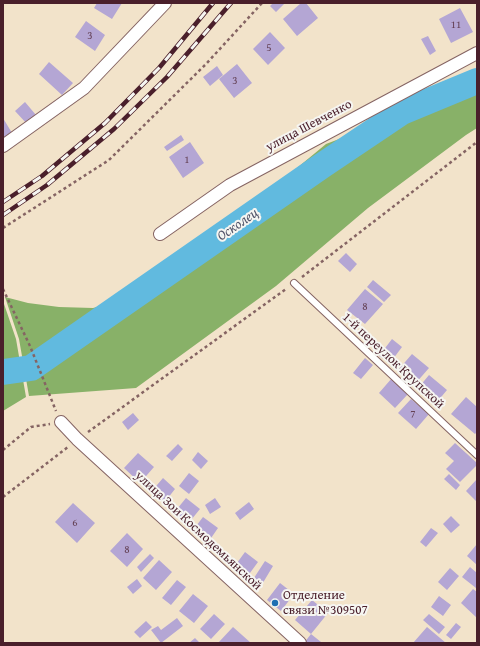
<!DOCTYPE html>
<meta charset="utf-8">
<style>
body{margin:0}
#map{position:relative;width:480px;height:646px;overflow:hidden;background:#f2e3ca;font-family:"Gentium Book Plus",serif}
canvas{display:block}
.frame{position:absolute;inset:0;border:4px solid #4a1f2b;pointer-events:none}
</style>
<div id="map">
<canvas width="480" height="646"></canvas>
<div class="frame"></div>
</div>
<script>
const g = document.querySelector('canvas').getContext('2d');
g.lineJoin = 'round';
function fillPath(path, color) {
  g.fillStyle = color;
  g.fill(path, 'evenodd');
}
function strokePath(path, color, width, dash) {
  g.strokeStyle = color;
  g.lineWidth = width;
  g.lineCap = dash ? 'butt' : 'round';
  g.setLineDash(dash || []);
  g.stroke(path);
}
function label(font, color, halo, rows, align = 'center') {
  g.font = font + ' "Gentium Book Plus",serif';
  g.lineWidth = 4;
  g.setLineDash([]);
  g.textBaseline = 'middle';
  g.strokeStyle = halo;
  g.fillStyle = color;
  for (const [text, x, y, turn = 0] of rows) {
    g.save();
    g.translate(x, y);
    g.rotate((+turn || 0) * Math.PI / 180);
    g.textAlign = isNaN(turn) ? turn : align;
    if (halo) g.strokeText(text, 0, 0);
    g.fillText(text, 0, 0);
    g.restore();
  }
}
fillPath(new Path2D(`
 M477 70V128L466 135 368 208 276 286 136 388 29 396 19 339 5 297 28 303 59 307 93 308 117 302 141 290 190 251 240 215 326 144 368 128 405 111 437 91Z
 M3 301 16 339 26 397 3 411Z`), '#88b168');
strokePath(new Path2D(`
 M3 372 31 368 323 165 402 112 477 81`), '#61badf', 26);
fillPath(new Path2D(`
 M97 3H122L112 19 94 8Z
 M273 3H285L276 12 270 6Z
 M301 3H306L318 18 297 36 283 19Z
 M460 8 473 32 451 43 439 19Z
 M86 21 105 35 95 51 75 37Z
 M270 32 285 48 268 65 253 49Z
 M428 36 436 51 430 55 421 39Z
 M49 62 73 83 62 95 39 74Z
 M237 64 252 83 234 98 219 79Z
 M217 66 223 75 210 86 203 77Z
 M25 102 36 115 27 124 15 111Z
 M3 118 12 133 3 138Z
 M181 135 184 140 167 151 164 147Z
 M190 142 204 163 183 178 169 157Z
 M346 253 357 264 350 272 338 261Z
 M373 280 391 295 384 302 367 287Z
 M365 289 383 304 365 324 347 310Z
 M392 339 402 347 390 363 379 356Z
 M412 354 429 368 415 384 399 369Z
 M365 358 373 365 361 379 353 373Z
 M429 375 447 390 437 402 419 387Z
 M392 378 408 394 395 408 379 393Z
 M466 397 477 407V432L475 434 451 414Z
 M411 399 429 414 416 429 398 413Z
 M133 413 139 420 128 430 122 422Z
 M455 443 477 463V465L460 482 446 469 454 461 445 453Z
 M178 444 183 449 172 461 166 456Z
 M198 452 208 461 201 469 192 460Z
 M138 453 154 467 140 483 124 468Z
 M189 473 199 481 189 494 179 486Z
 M449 474 460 485 456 490 444 479Z
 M163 478 175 489 164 503 151 492Z
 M477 479V502L466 491Z
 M186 498 200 509 187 525 173 514Z
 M215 498 221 507 210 514 205 505Z
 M249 502 254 509 240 520 235 513Z
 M73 503 95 523 77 543 55 522Z
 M451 516 460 525 451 533 443 524Z
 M203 517 218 528 209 541 193 530Z
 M431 528 438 533 426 547 420 542Z
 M127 533 143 549 127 567 110 551Z
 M477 544V565L467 556Z
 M245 552 258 562 247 577 234 567Z
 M150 554 154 558 141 572 137 567Z
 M159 560 172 572 156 590 143 578Z
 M265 561 273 566 261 586 252 581Z
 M470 567 477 573 476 588 462 577Z
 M450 568 459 576 447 590 438 582Z
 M137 579 142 586 133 594 127 587Z
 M177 580 186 587 171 605 162 598Z
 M280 583 294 594 281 611 267 600Z
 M473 589 477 592V618L461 603Z
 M193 594 208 606 194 623 179 611Z
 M439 596 451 605 443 616 431 607Z
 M312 600 328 613 311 634 295 620Z
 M214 614 225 624 211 639 200 629Z
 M429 614 445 627 439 634 423 620Z
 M177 618 183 626 161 643 151 630 158 626 161 630Z
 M146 621 152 627 140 638 134 632Z
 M456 623 461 627 451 639 446 635Z
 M233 627 251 643H218Z
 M427 627 446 643H413Z
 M311 634 321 642V643H304Z
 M195 638 200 643H189Z`), '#b4a6d4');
const service = new Path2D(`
 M294 283 477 455`);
const minor = new Path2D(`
 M3 146 84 88 165 3
 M160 234 230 185 477 53
 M61 422 77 439 300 643`);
strokePath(service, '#856463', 8);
strokePath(minor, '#856463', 14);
strokePath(new Path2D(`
 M3 228 109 160 206 64 262 3
 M302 277 477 142
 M3 289 30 346 56 411
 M88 432 286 289
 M3 450 31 427 50 424
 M3 497 68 447`), '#856463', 2.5, [3, 3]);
strokePath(service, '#fff', 6);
strokePath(minor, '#fff', 12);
const rail = new Path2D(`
 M3 202 42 176 105 123 159 68 213 3
 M3 215 47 185 114 129 167 77 231 3`);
strokePath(rail, '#4a1f2b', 4.5);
strokePath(rail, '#f6f6f2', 3, [9]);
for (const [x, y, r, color] of [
 [275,603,4,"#1f6fb2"]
]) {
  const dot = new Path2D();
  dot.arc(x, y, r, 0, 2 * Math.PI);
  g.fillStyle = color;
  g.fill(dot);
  strokePath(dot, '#f6f6f2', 1.5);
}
label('11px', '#644155', null, [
 ["11",456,25],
 ["3",90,36],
 ["5",269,48],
 ["3",235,81],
 ["1",187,160],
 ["8",365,307],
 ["7",413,414],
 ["6",75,523],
 ["8",127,550]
]);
label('13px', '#4a1f2b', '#f6f6f2', [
 ["улица Шевченко",309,126,-28],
 ["1-й переулок Крупской",393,361,43],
 ["улица Зои Космодемьянской",198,531,43]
]);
label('13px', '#4a1f2b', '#f6f6f2', [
 ["Отделение",283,596],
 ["связи №309507",283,611]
], 'left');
label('italic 14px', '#52556a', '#f6f6f2', [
 ["Осколец",238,225,-35]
]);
</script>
